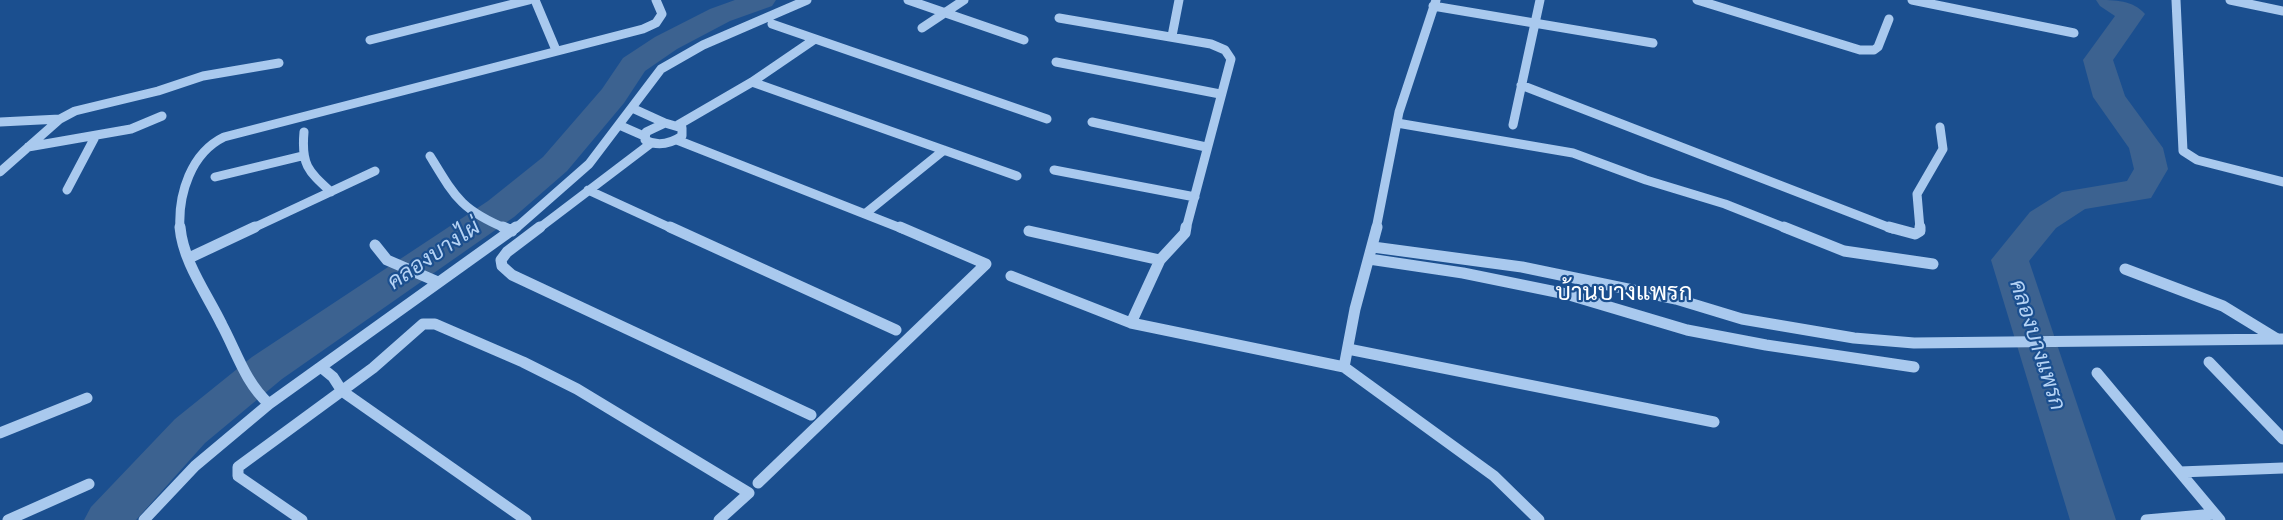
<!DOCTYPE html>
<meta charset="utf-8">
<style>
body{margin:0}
canvas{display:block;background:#1b4f8f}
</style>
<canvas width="2283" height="520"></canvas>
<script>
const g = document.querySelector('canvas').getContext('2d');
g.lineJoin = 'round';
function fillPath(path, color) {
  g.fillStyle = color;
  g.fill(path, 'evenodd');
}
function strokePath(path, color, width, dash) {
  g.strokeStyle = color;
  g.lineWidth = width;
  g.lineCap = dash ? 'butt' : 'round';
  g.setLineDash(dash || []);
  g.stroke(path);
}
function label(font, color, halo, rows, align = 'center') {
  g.font = font + ' Rubik,Sarabun,sans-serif';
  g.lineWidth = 4.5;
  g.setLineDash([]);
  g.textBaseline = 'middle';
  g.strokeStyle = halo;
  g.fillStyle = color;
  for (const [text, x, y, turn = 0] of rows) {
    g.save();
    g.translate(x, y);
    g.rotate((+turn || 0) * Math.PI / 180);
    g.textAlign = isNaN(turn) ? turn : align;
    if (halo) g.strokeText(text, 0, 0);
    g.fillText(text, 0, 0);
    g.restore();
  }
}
fillPath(new Path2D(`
 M735 0H776L772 6 730 21 677 49 645 71 624 103 567 171 514 217 282 379 205 443 136 520H84L91 507 175 419 252 357 488 201 543 157 602 89 623 58 655 37 710 9Z
 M2096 0C2115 0 2133 0 2145 14L2113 60 2125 96 2163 148 2168 169 2151 198 2085 209 2056 228 2029 261 2116 520H2070L1991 260 2030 212 2062 192 2127 181 2134 169 2129 148 2093 97 2083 60 2115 16 2100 6Z`), '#3c6290');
strokePath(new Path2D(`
 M535 0 556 50
 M908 0 1024 40
 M1697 0 1860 50H1874L1878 47 1889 19
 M1912 0 2074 33
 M2176 0 2183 151 2197 160 2283 182
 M2230 0 2283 11
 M1433 6 1653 43
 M1059 18 1211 44 1225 50 1231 59 1186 229
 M772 24 1047 119
 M922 28 964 0
 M1172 36 1179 0
 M370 40 529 0
 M1056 62 1220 94
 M752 82 1017 176
 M1521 85 1893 229
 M632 108 665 123
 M0 122 60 119
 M1092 122 1206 147
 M665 123 682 128V136C670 144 658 147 645 140L646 132Z
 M1397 123 1573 153 1646 180 1725 204 1788 229
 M619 125 644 136
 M678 125 752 82 815 39
 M1513 125 1540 0
 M304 132C301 165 308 171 331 192
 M677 140 903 229
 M28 147 131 129 162 116
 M430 156C455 197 461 210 507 229
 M1054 170 1195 197
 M0 172 60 119 75 111 158 91 203 76 279 63
 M215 177 302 156
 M67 190 95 137
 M588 190 673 229
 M866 213 944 150
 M180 229C178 194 191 153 224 137L643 29 656 23 662 14 656 0
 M251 229 375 171
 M515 229 589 164 661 69 703 45 807 0
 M538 229 650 144
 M1376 229 1399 112 1436 0
 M1920 229 1917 194 1943 149 1940 127`), '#a9c9ee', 9);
strokePath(new Path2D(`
 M180 227C183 262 207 294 222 325 237 353 245 382 269 404
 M503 227 512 231
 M540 227 507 252 501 260 502 266 512 275 811 415
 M670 227 896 330
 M1784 227 1844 251 1933 264
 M1889 227 1915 234 1920 231V227
 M1029 231 1160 260
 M375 245 387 260 438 282
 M1373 247 1522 267 1676 299 1742 319 1854 338 1914 343 2283 339
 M189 258 255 227
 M1369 259 1463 273 1566 294 1687 330 1766 345 1914 367
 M2125 269 2223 306 2277 339
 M1011 276 1131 323 1344 367 1494 476 1539 520
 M1131 323 1160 260 1185 233 1186 227
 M1348 349 1714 422
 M2209 362 2283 439
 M1344 367 1355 309 1377 227
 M322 368 333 377 342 391 526 520
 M2097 373 2220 520
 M0 433 87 398
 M2180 472 2283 468
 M758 483 986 264 900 227
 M8 520 89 484
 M144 520 195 466 269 404 516 227
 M302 520 238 476V467L373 368 423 324H435L523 362 577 389 749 493 719 520
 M2146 520 2215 514`), '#a9c9ee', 11);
label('italic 22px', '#b5d3f5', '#1b4f8f', [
 ["คลองบางไผ่",434,255,-34],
 ["คลองบางแพรก",2037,345,72]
]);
label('24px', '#fff', '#1b4f8f', [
 ["บ้านบางแพรก",1624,293]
]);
</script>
